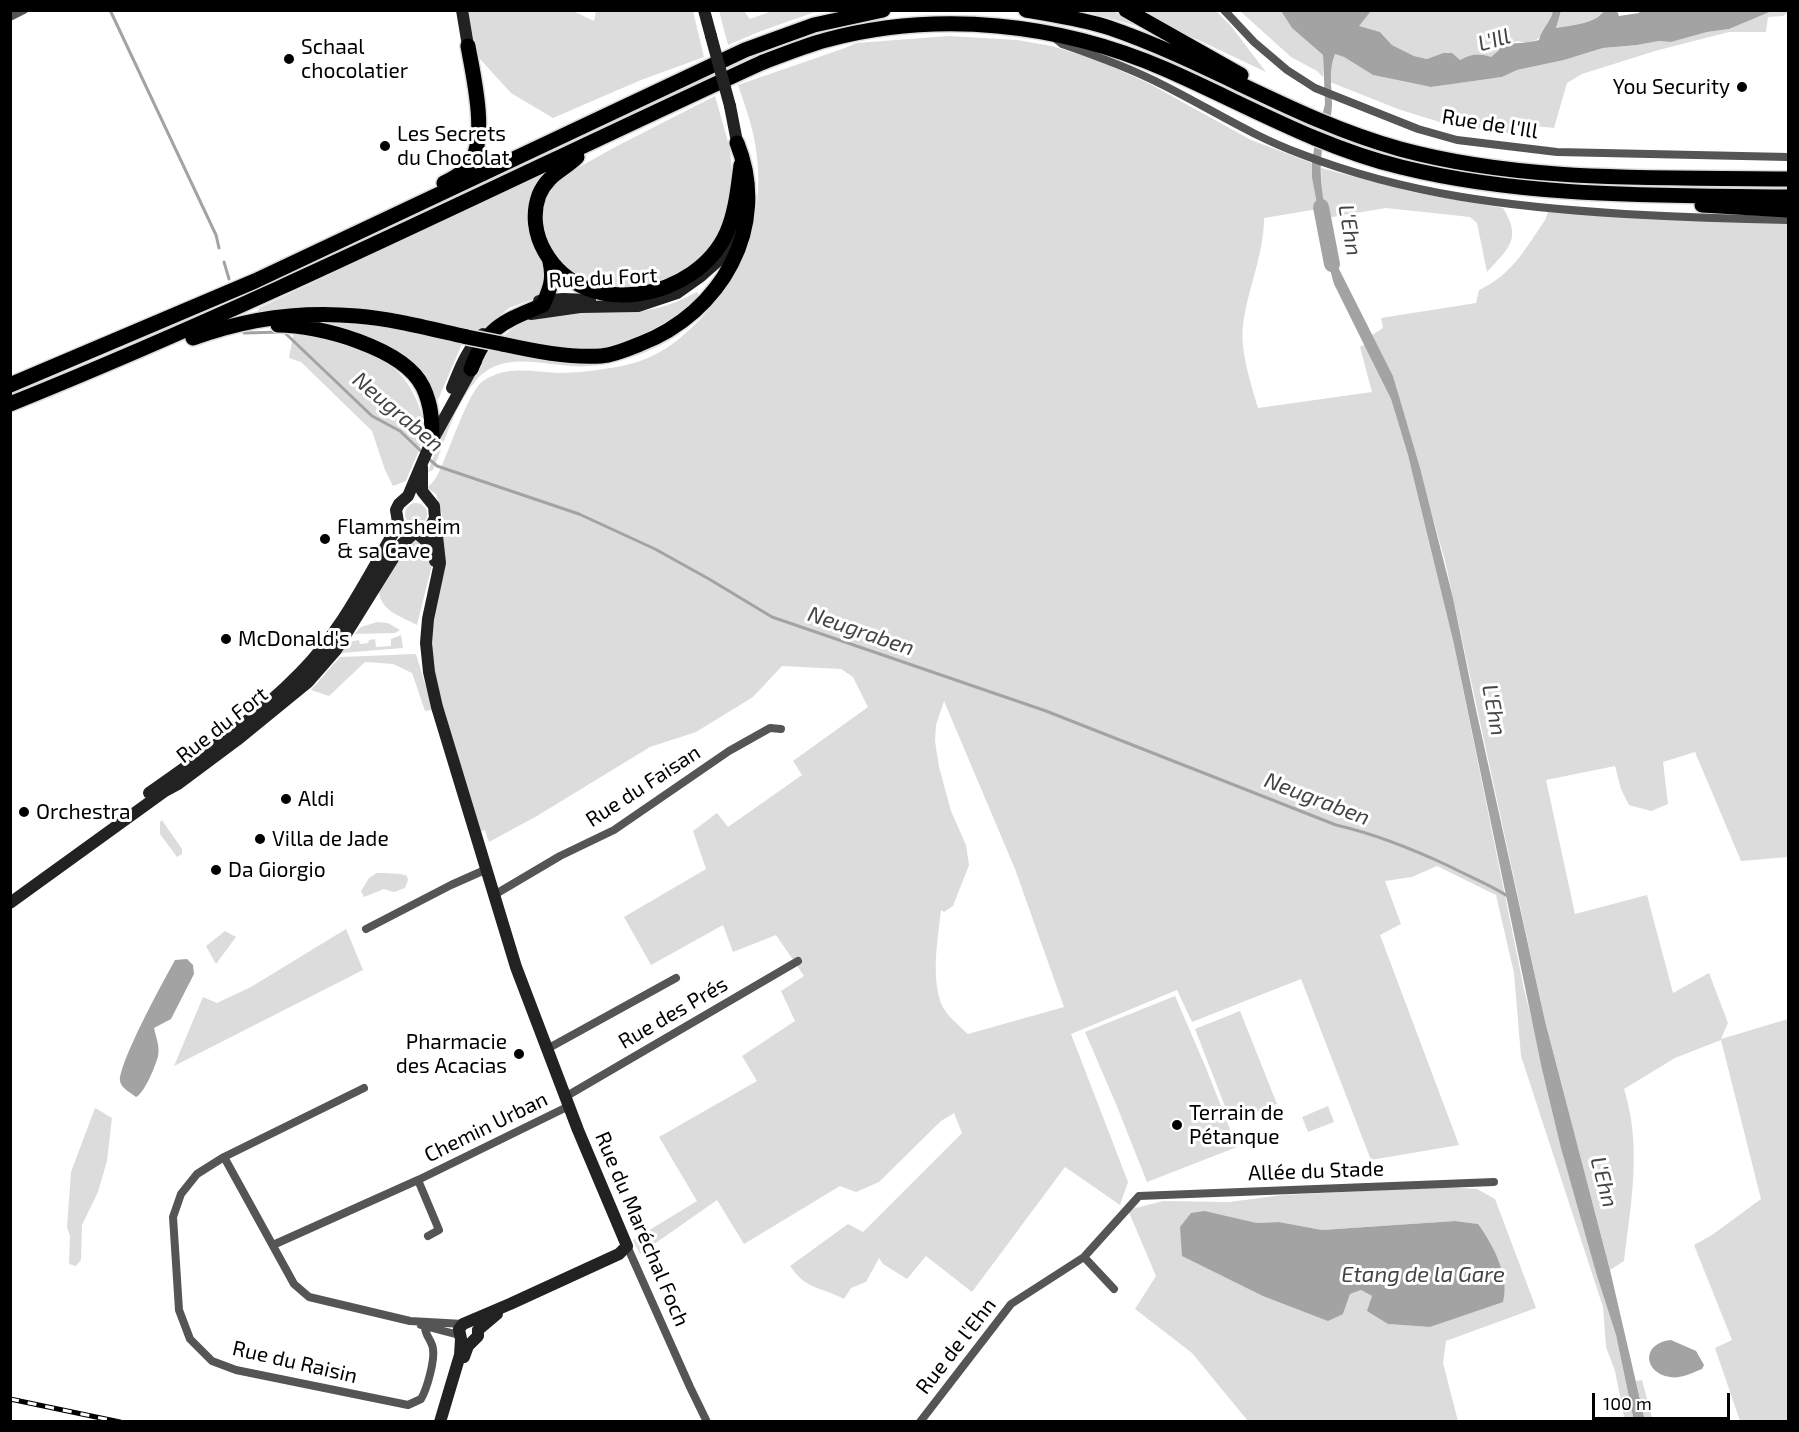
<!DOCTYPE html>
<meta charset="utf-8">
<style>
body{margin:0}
#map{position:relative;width:1799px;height:1432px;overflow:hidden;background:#fff;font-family:"Exo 2",sans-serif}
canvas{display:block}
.frame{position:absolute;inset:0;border:12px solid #000;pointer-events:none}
.scale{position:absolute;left:1592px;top:1393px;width:138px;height:27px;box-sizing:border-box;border:3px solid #000;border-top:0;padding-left:8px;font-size:18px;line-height:21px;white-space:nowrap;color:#000;-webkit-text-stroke:4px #fff;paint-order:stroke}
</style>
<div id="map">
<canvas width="1799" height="1432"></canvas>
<div class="frame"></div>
<div class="scale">100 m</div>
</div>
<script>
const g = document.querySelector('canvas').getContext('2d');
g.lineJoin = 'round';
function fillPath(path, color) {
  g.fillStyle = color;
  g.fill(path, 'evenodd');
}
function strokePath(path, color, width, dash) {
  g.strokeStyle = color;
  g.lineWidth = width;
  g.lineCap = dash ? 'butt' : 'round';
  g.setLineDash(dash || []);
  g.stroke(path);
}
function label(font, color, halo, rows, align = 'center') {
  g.font = font + ' "Exo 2",sans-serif';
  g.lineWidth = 6;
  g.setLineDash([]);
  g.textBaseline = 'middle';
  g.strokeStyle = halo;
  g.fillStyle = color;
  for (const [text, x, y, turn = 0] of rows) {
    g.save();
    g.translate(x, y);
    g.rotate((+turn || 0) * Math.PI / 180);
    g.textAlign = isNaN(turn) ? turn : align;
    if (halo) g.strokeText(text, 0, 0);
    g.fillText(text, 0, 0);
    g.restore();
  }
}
fillPath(new Path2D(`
 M460 11H573L594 21 596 11H693L704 57 641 80 553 118 511 93 479 58 465 41Z
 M719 11H744L750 19 772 11H818L761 31 728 45Z
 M1084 11H1114L1137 26Z
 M1137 11H1216L1231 26 1266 72Z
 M1240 11H1281L1292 28 1323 55V77L1317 71 1291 57Z
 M1371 11H1553C1549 31 1539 47 1517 41L1499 50 1491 57C1478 53 1472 54 1460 60L1443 53 1427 59 1414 56 1392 45 1380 32 1358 26Z
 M1561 11H1604C1595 24 1571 25 1556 28Z
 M1772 11H1788V13L1783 16 1768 17 1766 32H1729L1655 51 1582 74 1567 83 1554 128 1516 124 1515 134 1446 124 1398 109 1330 82V65L1335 54 1344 57 1373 75 1431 87 1502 77 1517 70 1564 60 1603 48 1637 45 1659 41 1671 42 1707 32 1729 29Z
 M949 36 1017 40 1052 46 1097 60 1148 83 1251 140 1312 163V178L1318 209 1264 218C1264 255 1247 290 1243 326 1240 351 1251 384 1258 408L1372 392 1360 347 1365 344 1391 399 1408 455 1432 548 1453 640 1524 989 1597 1276 1616 1335 1634 1421H1625L1615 1371 1606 1347 1603 1307 1521 1056 1514 973 1496 895 1437 866 1412 877 1385 881 1401 924 1380 935 1459 1145 1371 1160 1301 979 1192 1022 1177 990 1071 1034 1128 1182 1120 1205 1065 1167 972 1292 926 1256 907 1279 883 1264 879 1258 866 1282 851 1288 844 1299C820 1286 807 1291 790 1266L848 1224 863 1232 962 1133 954 1113 941 1121 879 1182 856 1192 840 1186 744 1244 717 1200 640 1254 633 1240 697 1201 659 1137 757 1081 742 1056 795 1021 781 991 804 976 776 935 733 952 723 925 651 965 624 917 706 869 693 831 717 813 728 827 802 775 793 761 868 707 853 677 841 669 782 666 753 697 696 732 650 747 537 816 489 842 485 830 480 832 449 730 430 655 442 514 436 494 427 488C431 484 436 479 438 474 448 455 468 391 483 381 508 365 531 372 558 373 578 373 598 370 617 367 656 360 679 342 705 314 751 262 768 201 753 133 749 116 743 100 738 85L845 48 856 43ZM944 701 1015 869 1064 1007 968 1034C957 1024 942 1012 939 997 932 969 938 938 941 910L944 912 953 906 969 865 966 845 951 811 939 767 935 741 936 725Z
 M715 96 730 149 733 184 727 209 717 237 706 252 679 275 650 286H617L583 278 558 263 543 230 541 212 545 197 552 186 563 176 619 145Z
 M1321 168 1412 192 1503 208C1522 239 1509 248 1487 272L1477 223 1470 217 1386 208 1326 218 1322 196Z
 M550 170 529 225 531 243 546 272 545 286 536 298 509 308 480 331 425 322 257 314 259 308Z
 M1548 212 1788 223V857L1741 861 1695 752 1663 762 1668 804 1651 811 1629 805 1621 789 1615 766 1546 780 1575 914 1647 895 1673 993 1709 973 1728 1023 1721 1039 1788 1019V1421H1740L1715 1348 1732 1340 1694 1245 1712 1235 1761 1199 1721 1040 1675 1058 1624 1089C1642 1146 1631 1203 1624 1261L1610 1270 1545 1021 1445 561 1393 376 1372 335 1383 328 1381 318 1476 303 1479 290C1512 275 1526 248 1545 220Z
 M697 292 701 299 669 325 614 349 587 352 501 339C536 301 594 316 639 311 661 309 678 302 697 292Z
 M320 321H361L462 344 438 400 423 376 319 325Z
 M294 331C340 340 396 350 416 399 419 407 423 416 424 425 425 444 412 464 406 481L393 486 385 470 372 431 301 362 289 358Z
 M679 331 680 334C653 351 624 363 591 366 550 370 503 345 474 383 454 407 445 441 433 470L428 472C442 434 463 377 492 349L572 361Z
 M405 514a11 11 0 1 1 22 0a11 11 0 1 1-22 0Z
 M418 539 425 543 433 561 417 625C399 615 381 612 378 589L411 541Z
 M377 622 388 623 400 630 395 633 354 634 361 627Z
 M401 635 403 648 341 653 349 642 359 640 360 644 368 643 369 640 375 639 376 647 391 646V639Z
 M416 654 433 710 425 711 412 673 393 664 365 662 329 696 311 690 340 657Z
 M162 820 182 849V854L177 857 160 834V822Z
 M377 873C384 873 402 873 407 876L408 880 405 888 394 892 384 889 364 897 361 891 369 878Z
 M346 929 363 970 174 1066 203 997 217 1003 251 987Z
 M225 931 236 937 216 964 206 946Z
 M1175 996 1206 1068 1237 1147 1147 1182 1116 1104 1085 1032Z
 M1240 1011 1277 1104 1231 1122 1195 1029Z
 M1328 1106 1334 1122 1308 1132 1302 1117Z
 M95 1108 112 1118 107 1161 98 1192 82 1225 81 1260 76 1266 69 1264 70 1236 67 1227 71 1172Z
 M1446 1187 1477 1189 1495 1199 1536 1308 1446 1341 1443 1363 1458 1421H1248L1192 1353 1135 1309 1156 1276 1128 1210 1163 1201 1229 1202 1283 1195ZM1205 1211 1257 1223 1279 1222 1322 1230 1455 1221 1478 1224 1503 1301 1430 1327 1388 1324 1368 1311 1372 1296 1361 1290 1350 1294 1343 1314Z
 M1642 1380 1653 1421H1645L1636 1381Z`), '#dcdcdc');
fillPath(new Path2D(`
 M1640 10 1772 11 1729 29 1707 32 1671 42 1659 41 1637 45 1603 48 1564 60 1517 70 1502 77 1431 87 1373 75 1344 57 1335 54C1328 71 1332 86 1332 104 1332 119 1325 135 1322 150 1318 176 1324 203 1328 229L1322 230 1312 178V163L1314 149 1325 104 1323 55 1292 28 1281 11H1371L1359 26 1380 32 1392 45 1414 56 1427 59 1443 53H1452L1460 60C1472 54 1478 53 1491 57L1499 50 1501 45C1515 42 1525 44 1539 40 1542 28 1551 22 1553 11H1561L1556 28C1572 25 1595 24 1604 11H1617L1619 16 1639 13Z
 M1330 243 1337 265 1393 376 1420 468 1453 598 1475 705 1545 1021 1610 1270 1645 1421H1634L1616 1335 1597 1276 1561 1148 1542 1069 1453 640 1408 455 1391 399 1334 284 1323 245Z
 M187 959 193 965 194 974 171 1019 154 1028C156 1037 160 1047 158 1056 156 1065 144 1094 136 1097 131 1093 121 1088 120 1081 119 1062 164 980 175 960Z
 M1205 1211 1257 1223 1279 1222 1322 1230 1455 1221 1478 1224C1493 1245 1510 1276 1503 1302L1430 1327 1388 1324 1367 1311 1372 1296 1361 1290 1350 1294 1343 1314 1328 1321 1263 1296 1182 1256 1180 1227 1191 1213Z
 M1671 1340 1696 1351 1704 1365 1702 1369C1692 1373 1680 1379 1670 1377 1643 1373 1641 1343 1671 1340Z`), '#a3a3a3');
strokePath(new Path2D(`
 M110 10 216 235 219 248
 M224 262 229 279
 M243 329 244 333 284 332 372 416 400 431 422 452
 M429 459 437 466 579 514 655 549 709 579 772 617 1046 711 1336 825C1375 834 1415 850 1451 867 1470 877 1491 885 1509 897`), '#a3a3a3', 3);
strokePath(new Path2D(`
 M1321 207 1332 264`), '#a3a3a3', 16);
const highway = new Path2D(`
 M1026 10C1054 15 1083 19 1110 28 1209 62 1298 121 1400 149 1525 183 1659 177 1788 179
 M1126 10 1241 75
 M577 157C563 171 548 174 539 195 532 214 535 235 545 252 585 322 697 300 727 232 736 211 738 187 741 165
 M444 183C456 177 466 171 472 160 487 134 473 74 468 46
 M1702 205 1788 210
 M278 325C319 325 404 348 423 387 432 406 432 422 432 442
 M193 338C245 319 302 311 357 316 394 319 431 329 467 337
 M502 344C534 351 568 358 601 356 614 355 628 349 640 344 721 313 771 227 737 143
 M471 369C487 326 503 322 543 305 550 289 554 279 550 262
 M10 385 255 281 745 50 814 25 883 10
 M10 404C266 301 511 178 761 63 782 55 804 46 826 40 938 10 1059 23 1165 69 1243 103 1318 147 1401 167 1527 198 1660 195 1788 197`);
strokePath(highway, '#dbdbdb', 18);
strokePath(new Path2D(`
 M1224 10 1254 42 1287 70 1315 88 1418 129 1457 140 1557 152 1788 157
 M10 17 24 10
 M1056 39 1062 44C1097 56 1130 68 1163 85 1209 108 1252 136 1301 154 1407 195 1512 207 1625 214 1679 217 1734 219 1788 220
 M494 895 560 856 614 830 729 751 770 728 781 729
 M366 929 451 885 487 869
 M547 1049 676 978
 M364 1088 224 1157 197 1174 181 1194 173 1217 179 1310 190 1339 212 1361 236 1370 408 1405 421 1399C427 1389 435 1360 433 1349 432 1340 425 1336 425 1327
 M565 1097 798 961
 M224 1157 294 1284 309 1297 410 1321 463 1324
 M418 1180 439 1230 428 1236
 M273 1245 418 1180 569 1106
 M627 1246 690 1387 707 1422
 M1084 1257 1114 1289
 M421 1325 459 1335
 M920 1422 1011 1304 1084 1257 1139 1196 1494 1182`), '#555', 8);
strokePath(new Path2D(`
 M462 10 468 46
 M704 10 711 36
 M730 106 739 152
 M539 301 563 299 590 300
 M531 314 580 307 638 306 677 293 701 276 719 260 729 244 737 223
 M452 388C460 368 467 349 483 334
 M432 441 476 361
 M422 467V491L434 506 435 518 429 529 418 534H413L401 528 398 522 396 510 399 504 408 496 434 435
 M435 518 440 563 428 619 426 643 429 672 437 707 516 967 578 1130 627 1246 619 1254 510 1304 463 1324 459 1329 461 1339 460 1355 440 1422
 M418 534C428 542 435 548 435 561
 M149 793C201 756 255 719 300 673 340 633 366 580 394 532L398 522
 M10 903 165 791 178 784 237 740 308 682 336 650 402 544 413 534
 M464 1357 468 1346 478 1336V1330L497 1314`), '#222', 12);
strokePath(highway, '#000', 15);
const rail = new Path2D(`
 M10 1399 120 1422`);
strokePath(rail, '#000', 5);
strokePath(rail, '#fff', 3, [9]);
const highwayBridge = new Path2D(`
 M467 337 502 344`);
strokePath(highwayBridge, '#dbdbdb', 18, []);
strokePath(new Path2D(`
 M711 36 730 106`), '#222', 12);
strokePath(highwayBridge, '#000', 15);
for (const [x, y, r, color] of [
 [289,59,6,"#000"],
 [1742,87,6,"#000"],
 [385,146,6,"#000"],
 [325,539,6,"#000"],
 [226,639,6,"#000"],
 [286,799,6,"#000"],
 [24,812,6,"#000"],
 [260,839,6,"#000"],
 [216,870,6,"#000"],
 [519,1054,6,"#000"],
 [1177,1125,6,"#000"]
]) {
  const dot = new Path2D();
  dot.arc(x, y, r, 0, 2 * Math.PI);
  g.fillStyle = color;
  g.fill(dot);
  strokePath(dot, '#fff', 2);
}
label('21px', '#000', '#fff', [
 ["Schaal",301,47],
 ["chocolatier",301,71],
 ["You Security",1730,87,"right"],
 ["Les Secrets",397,134],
 ["du Chocolat",397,158],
 ["Flammsheim",337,527],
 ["& sa Cave",337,551],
 ["McDonald's",238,639],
 ["Aldi",298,799],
 ["Orchestra",36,812],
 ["Villa de Jade",272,839],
 ["Da Giorgio",228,870],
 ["Pharmacie",507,1042,"right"],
 ["des Acacias",507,1066,"right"],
 ["Terrain de",1189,1113],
 ["Pétanque",1189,1137]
], 'left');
label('21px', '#000', '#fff', [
 ["Rue de l'Ill",1490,124,9],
 ["Rue du Fort",603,278,-3],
 ["Rue du Fort",222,725,-38],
 ["Rue du Faisan",643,786,-33],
 ["Rue des Prés",673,1013,-30],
 ["Chemin Urban",486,1127,-26],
 ["Allée du Stade",1316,1171,-2],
 ["Rue du Maréchal Foch",642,1229,67],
 ["Rue de l'Ehn",956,1346,-52],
 ["Rue du Raisin",295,1362,13]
]);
label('italic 22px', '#444', '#fff', [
 ["L'Ill",1494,40,-16],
 ["L'Ehn",1350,230,80],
 ["Neugraben",398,412,40],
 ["Neugraben",861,631,19],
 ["L'Ehn",1494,710,79],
 ["Neugraben",1317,799,21],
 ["L'Ehn",1604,1182,75],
 ["Etang de la Gare",1423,1275]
]);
</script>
